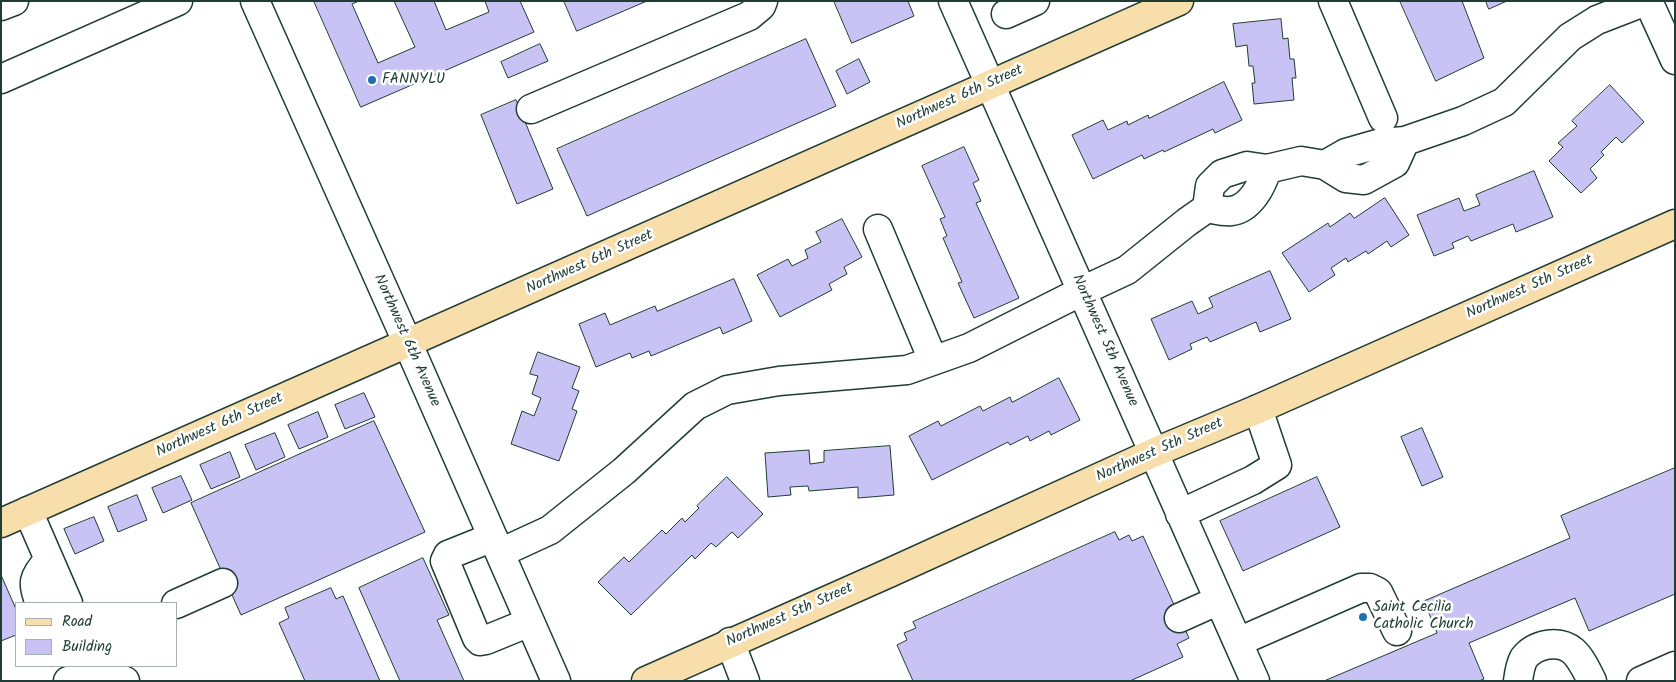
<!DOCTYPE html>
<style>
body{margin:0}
#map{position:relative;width:1676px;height:682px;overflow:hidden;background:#fff;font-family:Kalam,sans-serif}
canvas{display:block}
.frame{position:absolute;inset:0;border:2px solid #1f3d34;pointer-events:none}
.legend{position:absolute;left:15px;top:602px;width:162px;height:65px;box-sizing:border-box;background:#fff;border:1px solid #a5b1ae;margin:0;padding:6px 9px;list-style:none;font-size:15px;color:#1f3d34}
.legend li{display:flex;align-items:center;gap:10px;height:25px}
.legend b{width:25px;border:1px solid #a5b1ae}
</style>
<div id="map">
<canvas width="1676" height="682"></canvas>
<div class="frame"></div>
<ul class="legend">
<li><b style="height:6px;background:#f8deab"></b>Road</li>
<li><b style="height:14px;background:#c9c3f5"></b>Building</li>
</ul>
</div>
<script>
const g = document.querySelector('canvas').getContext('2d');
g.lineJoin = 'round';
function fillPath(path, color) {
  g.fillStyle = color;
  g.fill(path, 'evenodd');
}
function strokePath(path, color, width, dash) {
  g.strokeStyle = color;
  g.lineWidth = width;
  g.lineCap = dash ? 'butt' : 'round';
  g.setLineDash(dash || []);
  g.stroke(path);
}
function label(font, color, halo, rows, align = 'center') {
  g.font = font + ' Kalam,sans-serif';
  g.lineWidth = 5;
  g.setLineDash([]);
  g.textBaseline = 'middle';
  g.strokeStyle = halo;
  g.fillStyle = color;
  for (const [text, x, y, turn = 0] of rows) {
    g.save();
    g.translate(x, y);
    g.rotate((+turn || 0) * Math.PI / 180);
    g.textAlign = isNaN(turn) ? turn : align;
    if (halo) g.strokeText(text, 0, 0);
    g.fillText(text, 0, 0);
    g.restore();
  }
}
const building = new Path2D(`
 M314 1H359L352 4 378 63 415 47 394 1H434L446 30 489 12 485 1H520L534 32 361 107Z
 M564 1H647L577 31Z
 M834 1H908L914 16 852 43Z
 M1400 1H1462L1484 58 1436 81Z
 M1486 1H1507L1489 9Z
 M1281 19 1283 39 1288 38 1290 59H1294L1296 78H1292L1294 100 1254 104 1252 83H1255L1253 66H1249L1247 45 1236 47 1233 24Z
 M806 39 836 106 587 216 557 149Z
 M540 44 548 61 508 78 501 62Z
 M859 59 870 82 847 94 836 71Z
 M1224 82 1242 120 1215 133 1213 129 1164 152 1163 150 1144 159 1142 155 1093 179 1072 135 1103 120 1108 130 1127 121 1128 125 1148 115 1149 118Z
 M1610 85 1644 122 1622 143 1616 137 1601 152 1604 155 1590 169 1597 178 1581 193 1549 161 1563 147 1558 143 1577 126 1572 121Z
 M516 100 553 189 517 204 481 115Z
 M964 147 979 180 973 183 981 201 976 203 1019 298 974 318 958 283 962 282 943 238 947 236 940 219 945 217 922 166Z
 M1534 171 1553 217 1516 232 1513 224 1471 241 1468 236 1452 243 1454 248 1434 256 1417 215 1459 198 1464 211 1480 205 1476 195Z
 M1385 198 1409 235 1391 247 1387 241 1368 254 1366 251 1348 262 1346 258 1331 268 1335 275 1309 292 1282 253 1328 223 1330 227 1350 213 1354 218Z
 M842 219 862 257 844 267 847 274 829 284 832 290 780 317 757 275 788 259 792 266 808 258 805 250 821 242 816 232Z
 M1270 271 1291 319 1260 332 1256 322 1210 342 1207 337 1190 344 1192 349 1169 360 1151 319 1192 301 1198 314 1213 307 1209 298Z
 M734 279 752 321 723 334 720 327 651 356 649 351 632 358 630 353 596 367 579 324 605 313 610 325 655 306 657 311Z
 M538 352 580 367 572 388 579 391 572 409 577 411 559 461 511 444 522 411 534 416 541 398 532 394 538 376 530 374Z
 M1059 378 1080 420 1051 435 1049 431 1030 441 1028 436 1010 445 1008 442 932 480 909 436 938 421 941 426 980 406 983 411 1010 397 1012 402Z
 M364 393 375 417 345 429 335 405Z
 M318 412 328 437 299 449 288 425Z
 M374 421 425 532 241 615 191 503Z
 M1422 428 1443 477 1422 486 1401 437Z
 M275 433 285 457 256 470 245 445Z
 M890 446 894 495 858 498V487L809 491 808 486 790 487 791 495 768 497 765 453 809 450 810 464 824 462V451Z
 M230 452 240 477 211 489 200 465Z
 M1675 468V594L1589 631 1575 598 1469 643 1484 679 1479 681H1324L1437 633 1424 601 1570 538 1561 516Z
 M181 476 192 500 163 513 152 488Z
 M727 477 763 514 738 538 732 532 716 547 711 543 695 559 692 555 631 615 598 582 624 557 629 562 662 530 666 534 682 518 685 522 699 508 697 506Z
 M1317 477 1340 527 1243 571 1220 521Z
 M137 495 147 520 118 532 108 507Z
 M94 517 104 541 75 554 64 529Z
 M1115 532 1119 540 1129 535 1132 541 1143 536 1189 638 1177 644 1183 657 1130 681H913L897 645 907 640 904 633 916 628 913 622Z
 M423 558 449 615 437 620 464 681H400L359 588Z
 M1 575 16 609V635L1 641Z
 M331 588 336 599 343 596 380 681H305L279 623 289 618 285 608Z`);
fillPath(building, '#c9c3f5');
strokePath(building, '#1f3d34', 1);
const minor = new Path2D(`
 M255 1 408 344 556 681
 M953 1 1255 681
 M1333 1 1383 118
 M1648 1 1675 60
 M1 6 14 1
 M1006 14 1035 1
 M1 79 178 1
 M531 109 749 16 761 6 763 1
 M1325 165 1346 153 1381 143 1405 141 1463 121 1504 102 1570 37 1597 20 1646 1
 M1267 169 1301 161 1325 165 1346 178 1364 180 1395 163 1405 141
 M878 229 933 360
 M28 511 68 603
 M1180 514 1253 480 1277 465 1258 409
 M493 537 448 555 445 561 477 638 480 641 486 640 530 622
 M500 553 550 530 624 471 695 406 727 390 779 381 907 370 969 348 1082 291 1127 270 1187 222 1207 208C1214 209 1223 212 1231 211 1250 209 1262 186 1267 169L1247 166 1222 174 1210 186 1207 208
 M40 603C30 580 35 577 49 559
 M176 604 223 583
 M1179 618 1219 600
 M730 642 745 681
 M1238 642 1361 588H1370L1378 592 1397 631
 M96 669 125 681
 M68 681 96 669 95 666
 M1518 681C1519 673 1520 665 1524 658 1535 644 1559 639 1573 651 1581 658 1587 671 1592 681
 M1641 681 1675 666`);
const major = new Path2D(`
 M1 523 1179 1
 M646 681 889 573 1153 453 1258 409 1675 224`);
strokePath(minor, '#1f3d34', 31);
strokePath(major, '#1f3d34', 31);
strokePath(minor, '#fff', 28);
strokePath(major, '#f8deab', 28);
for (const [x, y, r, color] of [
 [372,80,5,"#1f6fb2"],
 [1363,617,5,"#1f6fb2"]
]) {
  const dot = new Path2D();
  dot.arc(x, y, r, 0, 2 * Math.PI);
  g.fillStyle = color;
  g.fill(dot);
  strokePath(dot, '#fff', 2);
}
label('15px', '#1f3d34', '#fff', [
 ["FANNYLU",382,80],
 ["Saint Cecilia",1373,608],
 ["Catholic Church",1373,625]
], 'left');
label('15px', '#1f3d34', '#fff', [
 ["Northwest 6th Street",960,98,-24],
 ["Northwest 6th Street",590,263,-24],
 ["Northwest 5th Street",1530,288,-24],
 ["Northwest 6th Avenue",406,341,66],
 ["Northwest 5th Avenue",1104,341,66],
 ["Northwest 6th Street",220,426,-24],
 ["Northwest 5th Street",1160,451,-24],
 ["Northwest 5th Street",790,616,-24]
]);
</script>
